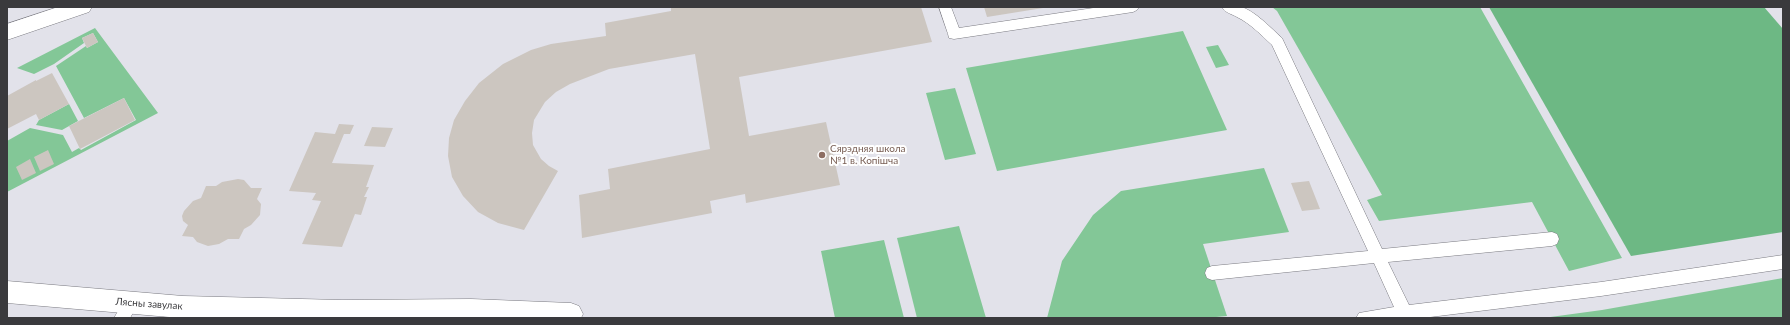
<!DOCTYPE html>
<meta charset="utf-8">
<style>
body{margin:0}
#map{position:relative;width:1790px;height:325px;overflow:hidden;background:#e2e2ea;font-family:Lato,sans-serif}
canvas{display:block}
.frame{position:absolute;inset:0;border:8px solid #3a3a3d;pointer-events:none}
</style>
<div id="map">
<canvas width="1790" height="325"></canvas>
<div class="frame"></div>
</div>
<script>
const g = document.querySelector('canvas').getContext('2d');
g.lineJoin = 'round';
function fillPath(path, color) {
  g.fillStyle = color;
  g.fill(path, 'evenodd');
}
function strokePath(path, color, width, dash) {
  g.strokeStyle = color;
  g.lineWidth = width;
  g.lineCap = dash ? 'butt' : 'round';
  g.setLineDash(dash || []);
  g.stroke(path);
}
function label(font, color, halo, rows, align = 'center') {
  g.font = font + ' Lato,sans-serif';
  g.lineWidth = 4;
  g.setLineDash([]);
  g.textBaseline = 'middle';
  g.strokeStyle = halo;
  g.fillStyle = color;
  for (const [text, x, y, turn = 0] of rows) {
    g.save();
    g.translate(x, y);
    g.rotate((+turn || 0) * Math.PI / 180);
    g.textAlign = isNaN(turn) ? turn : align;
    if (halo) g.strokeText(text, 0, 0);
    g.fillText(text, 0, 0);
    g.restore();
  }
}
fillPath(new Path2D(`
 M1272 7H1480L1622 258 1569 271 1532 202 1379 221 1367 200 1382 195 1277 11Z
 M95 28 158 113 7 192V141L30 128 63 135 72 152 79 148 81 150 136 120 124 98 84 118 56 66 86 46 87 48 98 42 93 33 82 38 84 43 54 64 34 74 17 68Z
 M1183 31 1227 130 997 171 966 68Z
 M1218 45 1229 65 1216 68 1206 47Z
 M955 88 976 154 945 160 926 93Z
 M69 104 78 121 62 130 36 125 39 120Z
 M1264 168 1289 232 1203 244 1227 316 1205 318H1047L1062 261 1093 215 1121 191Z
 M959 226 986 318H917L897 238Z
 M884 240 904 318H835L821 251Z
 M1783 278V318H1543L1602 310Z`), '#83c797');
fillPath(new Path2D(`
 M1489 7H1764L1783 29V232L1631 256Z`), '#6db884');
fillPath(new Path2D(`
 M671 7H921L932 42 739 77 749 136 826 122 840 185 746 203 745 194 710 201 712 213 582 238 579 195 610 189 608 169 710 149 695 54 609 69 570 84 556 92 545 102 534 120 532 133 533 145 541 159 549 166 558 171 524 230 498 223 478 212 463 196 452 177 448 156 449 138 454 120 465 101 479 83 503 64 531 50 551 44 606 36 605 23 671 11Z
 M984 7H1043V8L987 17Z
 M93 33 98 42 87 48 82 38Z
 M52 73 69 104 39 120 36 114 7 129V96L36 80V81Z
 M124 98 135 120 80 149 69 126Z
 M339 124 354 125 350 134H344L332 163 374 165 366 187H369L364 197H367L361 215 355 214 342 247 302 244 321 201 312 200 316 193 289 191 315 132 335 134Z
 M372 127 393 128 385 147 364 146Z
 M48 150 54 164 40 171 34 157Z
 M30 159 36 173 22 180 16 167Z
 M238 179 244 180 251 188H262L257 199 261 204 260 215 251 225 244 229 239 239H228L219 244 208 246 197 242 193 237 182 236 188 225 183 221 182 216 184 211 193 201 201 198 206 186H216L222 182Z
 M1309 181 1320 209 1302 211 1291 183Z`), '#ccc6c0');
const lane = new Path2D(`
 M939 7H951L959 28 1100 7H1139L1137 10 1133 12 954 39 949 38 948 34Z
 M1222 7C1228 7 1235 6 1241 7 1254 10 1272 29 1282 38L1382 249 1552 232 1557 234 1559 239 1557 244 1552 246 1388 262 1409 305 1601 282 1783 255V269L1601 296 1422 318H1356L1359 313 1394 307 1374 263 1212 280 1207 278 1205 273 1207 268 1212 266 1368 251 1272 45C1261 35 1251 24 1237 17 1232 14 1225 13 1222 7Z
 M130 297 135 299 138 304 130 318H114L125 299Z`);
const street = new Path2D(`
 M7 281 183 296 341 300 471 299 571 303 579 306 583 314 581 318H181L7 303Z`);
const secondary = new Path2D(`
 M58 7H92L89 12 7 40V24Z`);
strokePath(lane, '#7a7a81', 1);
strokePath(street, '#7a7a81', 1);
strokePath(secondary, '#7a7a81', 1);
fillPath(lane, '#fff');
fillPath(street, '#fff');
fillPath(secondary, '#fff');
for (const [x, y, r, color] of [
 [822,155,4,"#8d6e63"]
]) {
  const dot = new Path2D();
  dot.arc(x, y, r, 0, 2 * Math.PI);
  g.fillStyle = color;
  g.fill(dot);
  strokePath(dot, '#fff', 1.5);
}
label('10px', '#785e54', '#fff', [
 ["Сярэдняя школа",830,149],
 ["№1 в. Копішча",830,161]
], 'left');
label('10px', '#3a3a3d', '#fff', [
 ["Лясны завулак",149,304,4]
]);
</script>
